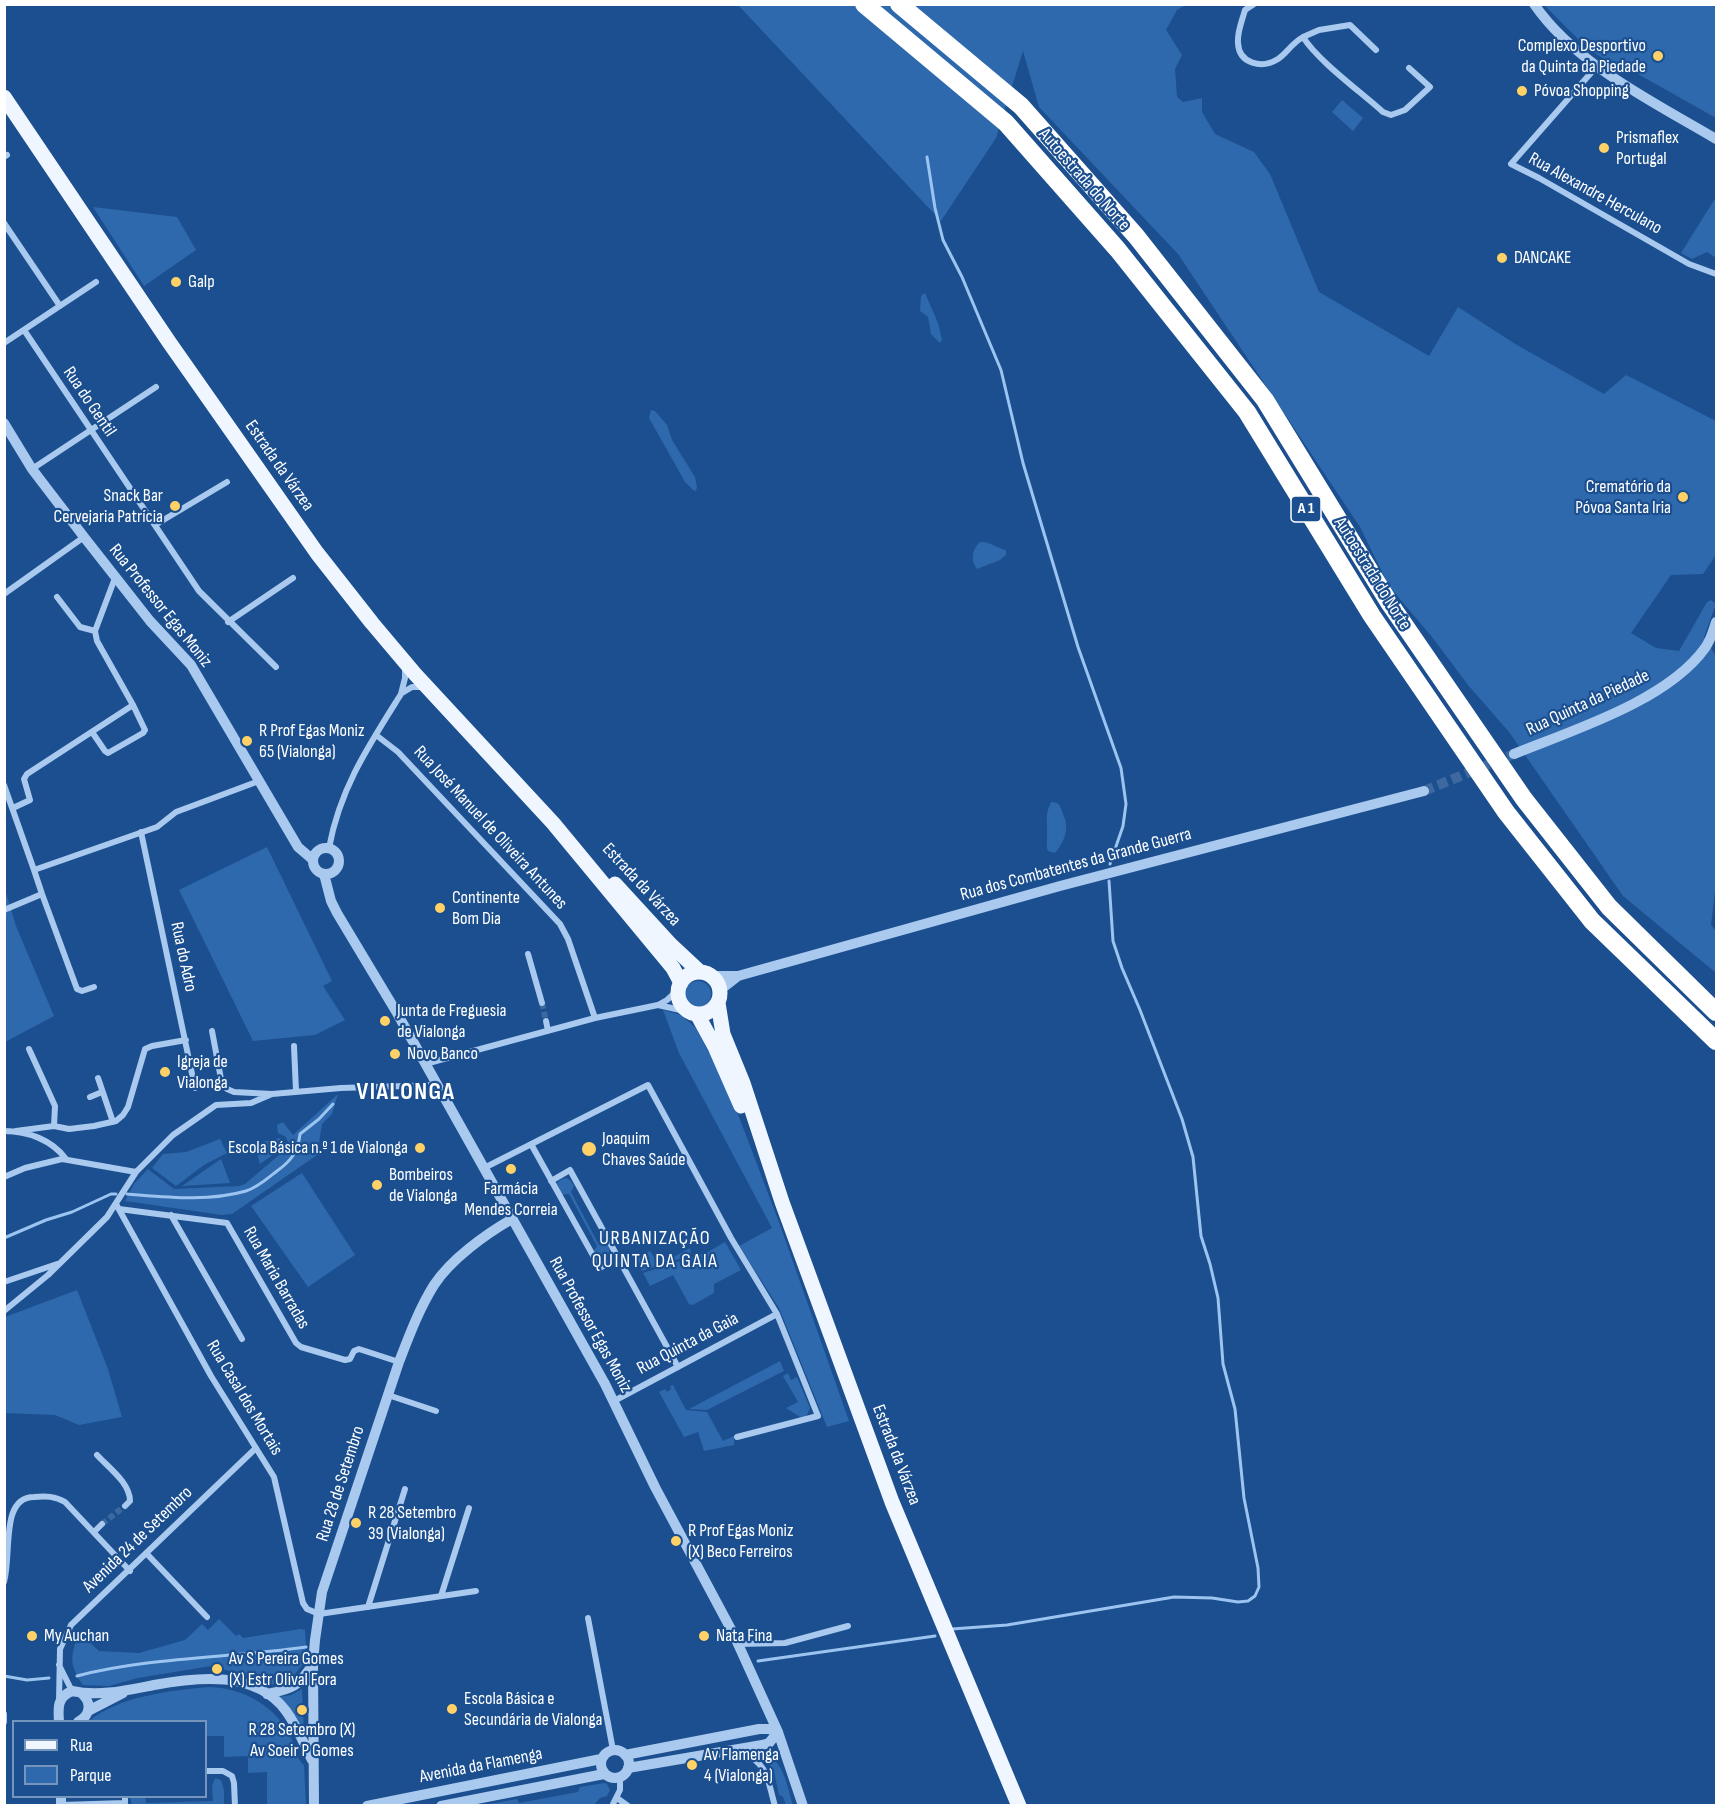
<!DOCTYPE html>
<meta charset="utf-8">
<style>
body{margin:0}
#map{position:relative;width:1721px;height:1810px;overflow:hidden;background:#1b4f8f;font-family:"Sofia Sans Condensed",sans-serif}
canvas{display:block}
.frame{position:absolute;inset:0;border:6px solid #fff;pointer-events:none}
.legend{position:absolute;left:12px;top:1720px;width:195px;height:78px;box-sizing:border-box;background:#1b4f8f;border:2px solid #7695bc;margin:0;padding:8px 10px;list-style:none;font-size:18px;color:#fff}
.legend li{display:flex;align-items:center;gap:12px;height:30px}
.legend b{width:30px;border:2px solid #7695bc}
</style>
<div id="map">
<canvas width="1721" height="1810"></canvas>
<div class="frame"></div>
<ul class="legend">
<li><b style="height:8px;background:#f0f6ff"></b>Rua</li>
<li><b style="height:16px;background:#2e69ad"></b>Parque</li>
</ul>
</div>
<script>
const g = document.querySelector('canvas').getContext('2d');
g.lineJoin = 'round';
function fillPath(path, color) {
  g.fillStyle = color;
  g.fill(path, 'evenodd');
}
function strokePath(path, color, width, dash) {
  g.strokeStyle = color;
  g.lineWidth = width;
  g.lineCap = dash ? 'butt' : 'round';
  g.setLineDash(dash || []);
  g.stroke(path);
}
function label(font, color, halo, rows, align = 'center') {
  g.font = font + ' "Sofia Sans Condensed",sans-serif';
  g.lineWidth = 4.5;
  g.setLineDash([]);
  g.textBaseline = 'middle';
  g.strokeStyle = halo;
  g.fillStyle = color;
  for (const [text, x, y, turn = 0] of rows) {
    g.save();
    g.translate(x, y);
    g.rotate((+turn || 0) * Math.PI / 180);
    g.textAlign = isNaN(turn) ? turn : align;
    if (halo) g.strokeText(text, 0, 0);
    g.fillText(text, 0, 0);
    g.restore();
  }
}
fillPath(new Path2D(`
 M738 5H1186L1177 10 1166 30 1182 55 1175 69 1177 97 1183 102 1202 98V112L1215 134 1254 152 1270 174 1319 292 1429 356 1458 307 1517 345 1604 394 1626 375 1716 421V555L1703 574 1671 575 1631 633 1656 648 1679 651 1707 602 1711 600 1716 604 1704 637 1716 656V883L1711 925 1716 931V973L1623 896 1509 732 1468 685 1432 637 1389 586 1360 527 1178 254 1039 107 1023 51 996 138 941 221Z
 M1544 5H1716V118L1622 65 1615 66 1587 48Z
 M1342 100 1363 118 1353 131 1332 112Z
 M1716 197V258L1707 252 1692 259 1681 253Z
 M93 207 177 217 196 250 144 286Z
 M925 293 938 323 942 340 940 343 931 334 928 317 920 311 921 296Z
 M651 410 655 411 667 425 672 440 695 477 697 487 696 491 693 490 685 482 649 418Z
 M980 542C989 541 997 548 1006 550V555L1000 560 977 569C970 560 972 549 980 542Z
 M1051 802C1060 802 1060 806 1063 814 1070 828 1065 841 1055 853L1048 851C1046 845 1047 843 1047 836 1048 822 1044 817 1051 802Z
 M267 847 332 981 323 986 345 1020 315 1035 253 1041 179 890Z
 M4 886 16 926 54 1016 5 1042Z
 M685 994a13 13 0 1 1 26 0a13 13 0 1 1-26 0Z
 M663 1010 681 1015 696 1028 730 1093 780 1225 849 1421 827 1427 779 1308 739 1246 772 1228 679 1053Z
 M338 1094 332 1114 322 1124 317 1155 232 1214 222 1215 125 1201 134 1184 148 1169 174 1189 239 1186 245 1184 286 1149 288 1142 286 1137 278 1133 277 1125 283 1122 293 1135Z
 M280 1138 283 1140 281 1149 260 1164 254 1144Z
 M220 1139 227 1153 204 1165 176 1186 152 1168 163 1154 186 1152Z
 M221 1159 230 1183 182 1186Z
 M302 1173 355 1255 308 1287 251 1206Z
 M566 1178 570 1180 574 1186 571 1192 599 1245 607 1244C612 1253 611 1259 600 1260L593 1252 597 1246 569 1194 560 1195 557 1183 560 1180Z
 M725 1242 741 1270 714 1284V1293L693 1305 689 1304 673 1275 650 1286 643 1273 708 1252Z
 M690 1248 691 1255 642 1271 635 1260 650 1251 659 1265Z
 M77 1290 108 1369 122 1417 79 1425 55 1415 5 1413V1317Z
 M780 1361 784 1371 707 1410 689 1409Z
 M788 1373 791 1380 797 1377 810 1408 806 1417H800L786 1408 798 1402 783 1376Z
 M673 1385 686 1410 707 1412 723 1441 734 1436V1445L704 1451 698 1432 684 1437 659 1392 665 1389 667 1392 671 1389 670 1386Z
 M219 1619 236 1636 239 1634 243 1638 301 1629 305 1630 306 1646 303 1664 292 1678 271 1685 244 1675 211 1666 138 1678 109 1686 83 1685C68 1664 71 1655 79 1632L99 1651 139 1653 185 1640 202 1624 208 1630Z
 M208 1687C243 1687 278 1707 292 1740 296 1749 296 1759 304 1765L306 1805H267V1772L248 1773V1756L224 1757V1736H206V1722L89 1721C120 1696 168 1691 208 1687Z
 M302 1689 304 1734 279 1697 291 1695Z
 M762 1753C784 1758 787 1787 793 1805H786L783 1797 779 1795 774 1772 763 1757Z
 M215 1778 221 1780 224 1790V1805H132L130 1797 145 1796 146 1803 213 1801 212 1786Z
 M604 1783 607 1784 610 1790 607 1796 600 1798 594 1805H484L517 1799 519 1803 578 1792 580 1787Z`), '#2e69ad');
strokePath(new Path2D(`
 M927 157 935 208 943 240 962 277 1001 370 1023 463 1078 647 1121 768 1126 804 1123 826 1110 864
 M127 1194C166 1197 208 1202 246 1191 257 1188 268 1178 277 1171 291 1161 298 1152 300 1134L319 1119 333 1104
 M4 1238 46 1220 72 1212 111 1194H116
 M952 1629 1007 1625 1174 1597 1212 1598 1238 1602 1248 1601 1255 1596 1259 1587 1258 1568 1244 1498 1235 1409 1223 1364 1218 1298 1210 1264 1201 1236 1193 1157 1182 1119 1140 1010 1122 968 1113 941 1109 881
 M758 1661 935 1636
 M4 1676 27 1680 49 1678
 M77 1676C150 1657 231 1658 306 1647`), '#9cc4f0', 3);
strokePath(new Path2D(`
 M542 1003 546 1021
 M102 1524 125 1506`), '#3d69a0', 6, [6, 3]);
strokePath(new Path2D(`
 M1424 791 1514 754`), '#3d69a0', 10, [10, 5]);
strokePath(new Path2D(`
 M1254 4 1245 10C1242 21 1237 32 1238 43 1239 64 1262 69 1278 59 1287 53 1291 44 1303 37
 M1376 50 1350 25 1319 30 1303 37C1318 61 1361 92 1383 112L1391 115 1405 110 1430 87 1409 68
 M1597 66 1511 164 1539 178 1689 264 1716 274
 M4 157 7 155
 M4 223 60 306
 M24 330 199 591 276 667
 M4 343 96 282
 M32 469 156 387
 M155 525 227 482
 M4 594 84 537
 M57 597 80 627 95 631
 M228 622 293 578
 M402 693 412 687H422
 M92 732 105 751 108 753 143 733 145 730 133 705 97 641 95 631 115 578
 M376 735 398 752 560 924 568 939 595 1018
 M4 785 34 870
 M13 808 30 800 24 779 27 774 133 705
 M141 832 195 1088
 M329 848C340 788 369 745 401 694L405 678V669
 M42 894 77 989 82 991 94 987
 M4 910 42 894 34 870 157 827 176 812 259 781
 M528 954 542 1003
 M658 1005 667 1000 679 989
 M546 1021 548 1031
 M212 1031 221 1079 227 1089 234 1092 272 1094 341 1088 437 1085
 M294 1046 296 1091
 M29 1049 55 1106 54 1126
 M425 1064 595 1018 658 1005 689 1012
 M98 1078 113 1122
 M90 1097 102 1092
 M4 1131C28 1131 52 1140 66 1159
 M16 1131 54 1126 69 1129 94 1126 116 1121 123 1115 128 1107 145 1049 152 1046 186 1040
 M531 1144 600 1268 619 1257
 M484 1168 648 1085 731 1238 777 1314 818 1416 737 1437
 M4 1177 25 1168 62 1159 136 1172
 M551 1181 570 1170 678 1367
 M116 1204 211 1376 274 1477 303 1603 307 1609 319 1614 476 1591
 M119 1209 227 1223 296 1343 301 1347 345 1360 350 1359 354 1351 359 1349 399 1362
 M171 1215 242 1339
 M4 1282 57 1264
 M4 1311 48 1275 107 1217 136 1172 173 1135 216 1105 251 1103 272 1094
 M388 1395 436 1411
 M614 1401 777 1314
 M97 1455C109 1468 130 1483 130 1501L125 1506
 M94 1532 102 1524
 M147 1554 207 1617
 M4 1582C12 1554 0 1497 34 1497 46 1496 55 1496 65 1502L130 1571
 M441 1596 469 1508
 M368 1607 405 1489
 M588 1618 613 1750
 M738 1644 785 1643 848 1626
 M59 1665 72 1691
 M59 1702 60 1649 71 1625 256 1448
 M4 1714V1722
 M741 1750C770 1768 766 1775 775 1806
 M206 1771H223L232 1776 234 1783 235 1806
 M617 1798 628 1806
 M61 1805 125 1803V1796
 M612 1806 620 1790V1778`), '#a9c9ee', 6);
strokePath(new Path2D(`
 M1534 4C1576 65 1654 102 1716 139
 M4 423 32 469 84 537 150 621 191 665 298 847 312 859
 M1514 754C1573 730 1667 701 1705 648 1711 640 1713 631 1716 622
 M313 861a13 13 0 1 1 26 0a13 13 0 1 1-26 0Z
 M324 874 331 901 337 913 397 1013 605 1384 655 1487 733 1633 778 1732 803 1806
 M711 976H738L1060 886 1424 791
 M720 990 738 976
 M267 1694C293 1689 299 1686 313 1664
 M88 1711 123 1693
 M59 1722C58 1708 57 1697 72 1691 99 1697 128 1690 154 1685 197 1677 256 1670 286 1711 297 1726 304 1744 312 1760
 M78 1722C91 1715 92 1702 81 1693
 M601 1764a14 14 0 1 1 28 0a14 14 0 1 1-28 0Z
 M625 1755 759 1729H769L778 1732
 M628 1768 762 1745 769 1743 778 1732
 M61 1796V1806
 M314 1806 313 1664 315 1640 322 1592 399 1362C409 1336 419 1309 434 1285 451 1259 486 1234 512 1219
 M367 1806 601 1759
 M441 1806 604 1774`), '#a9c9ee', 10);
strokePath(new Path2D(`
 M4 97 169 342 317 553 372 623 415 674 553 823 673 968 681 983
 M615 884 671 945 700 972
 M678 993a21 21 0 1 1 42 0a21 21 0 1 1-42 0Z
 M718 1003 723 1034 743 1083 782 1202 892 1502 1019 1806
 M697 1014 715 1047 741 1106`), '#f0f6ff', 15);
strokePath(new Path2D(`
 M864 4 1006 123 1118 250 1247 412 1372 616 1506 812 1592 921 1716 1041
 M899 4 1021 106 1136 236 1265 400 1390 604 1524 799 1609 907 1716 1012`), '#fff', 18);
for (const [x, y, r, color] of [
 [1658,56,6,"#ffd166"],
 [1522,91,6,"#ffd166"],
 [1604,148,6,"#ffd166"],
 [1502,258,6,"#ffd166"],
 [176,282,6,"#ffd166"],
 [1683,497,6,"#ffd166"],
 [175,506,6,"#ffd166"],
 [247,741,6,"#ffd166"],
 [440,908,6,"#ffd166"],
 [385,1021,6,"#ffd166"],
 [395,1054,6,"#ffd166"],
 [165,1072,6,"#ffd166"],
 [420,1148,6,"#ffd166"],
 [589,1149,8,"#ffd166"],
 [511,1169,6,"#ffd166"],
 [377,1185,6,"#ffd166"],
 [356,1523,6,"#ffd166"],
 [676,1541,6,"#ffd166"],
 [32,1636,6,"#ffd166"],
 [704,1636,6,"#ffd166"],
 [217,1669,6,"#ffd166"],
 [452,1709,6,"#ffd166"],
 [302,1710,6,"#ffd166"],
 [692,1765,6,"#ffd166"]
]) {
  const dot = new Path2D();
  dot.arc(x, y, r, 0, 2 * Math.PI);
  g.fillStyle = color;
  g.fill(dot);
  strokePath(dot, '#1b4f8f', 2);
}
for (const [x, y, w] of [
 [1306,509,30]
]) {
  const box = new Path2D();
  box.roundRect(x - w / 2, y - 13, w, 26, 4.5);
  g.fillStyle = '#1b4f8f';
  g.fill(box);
  strokePath(box, '#fff', 1.5);
}
label('bold 16px', '#fff', null, [
 ["A 1",1306,509]
]);
label('18px', '#fff', '#1b4f8f', [
 ["Complexo Desportivo",1646,46,"right"],
 ["da Quinta da Piedade",1646,67,"right"],
 ["Póvoa Shopping",1534,91],
 ["Prismaflex",1616,138],
 ["Portugal",1616,159],
 ["DANCAKE",1514,258],
 ["Galp",188,282],
 ["Crematório da",1671,487,"right"],
 ["Póvoa Santa Iria",1671,508,"right"],
 ["Snack Bar",163,496,"right"],
 ["Cervejaria Patrícia",163,517,"right"],
 ["R Prof Egas Moniz",259,731],
 ["65 (Vialonga)",259,752],
 ["Continente",452,898],
 ["Bom Dia",452,919],
 ["Junta de Freguesia",397,1011],
 ["de Vialonga",397,1032],
 ["Novo Banco",407,1054],
 ["Igreja de",177,1062],
 ["Vialonga",177,1083],
 ["Joaquim",602,1139],
 ["Chaves Saúde",602,1160],
 ["Escola Básica n.º 1 de Vialonga",408,1148,"right"],
 ["Bombeiros",389,1175],
 ["de Vialonga",389,1196],
 ["Farmácia",511,1189,"center"],
 ["Mendes Correia",511,1210,"center"],
 ["R 28 Setembro",368,1513],
 ["39 (Vialonga)",368,1534],
 ["R Prof Egas Moniz",688,1531],
 ["(X) Beco Ferreiros",688,1552],
 ["My Auchan",44,1636],
 ["Nata Fina",716,1636],
 ["Av S Pereira Gomes",229,1659],
 ["(X) Estr Olival Fora",229,1680],
 ["Escola Básica e",464,1699],
 ["Secundária de Vialonga",464,1720],
 ["R 28 Setembro (X)",302,1730,"center"],
 ["Av Soeir P Gomes",302,1751,"center"],
 ["Av Flamenga",704,1755],
 ["4 (Vialonga)",704,1776]
], 'left');
label('18px', '#fff', '#1b4f8f', [
 ["Autoestrada do Norte",1084,180,49],
 ["Rua Alexandre Herculano",1595,194,29],
 ["Rua do Gentil",89,402,56],
 ["Estrada da Várzea",279,466,55],
 ["Autoestrada do Norte",1372,574,58],
 ["Rua Professor Egas Moniz",160,606,51],
 ["Rua Quinta da Piedade",1588,703,-25],
 ["Rua José Manuel de Oliveira Antunes",490,828,47],
 ["Rua dos Combatentes da Grande Guerra",1076,865,-15],
 ["Estrada da Várzea",641,885,47],
 ["Rua do Adro",183,957,78],
 ["Rua Maria Barradas",276,1278,60],
 ["Rua Professor Egas Moniz",590,1325,61],
 ["Rua Quinta da Gaia",688,1344,-28],
 ["Rua Casal dos Mortais",244,1398,59],
 ["Estrada da Várzea",896,1455,69],
 ["Rua 28 de Setembro",341,1484,-72],
 ["Avenida 24 de Setembro",138,1540,-44],
 ["Avenida da Flamenga",481,1766,-11]
]);
g.letterSpacing = '1.5px';
label('20px', '#fff', '#1b4f8f', [
 ["URBANIZAÇÃO",655,1239],
 ["QUINTA DA GAIA",655,1262]
]);
g.letterSpacing = '0px';
g.letterSpacing = '1.5px';
label('bold 24px', '#fff', '#1b4f8f', [
 ["VIALONGA",406,1093]
]);
g.letterSpacing = '0px';
</script>
